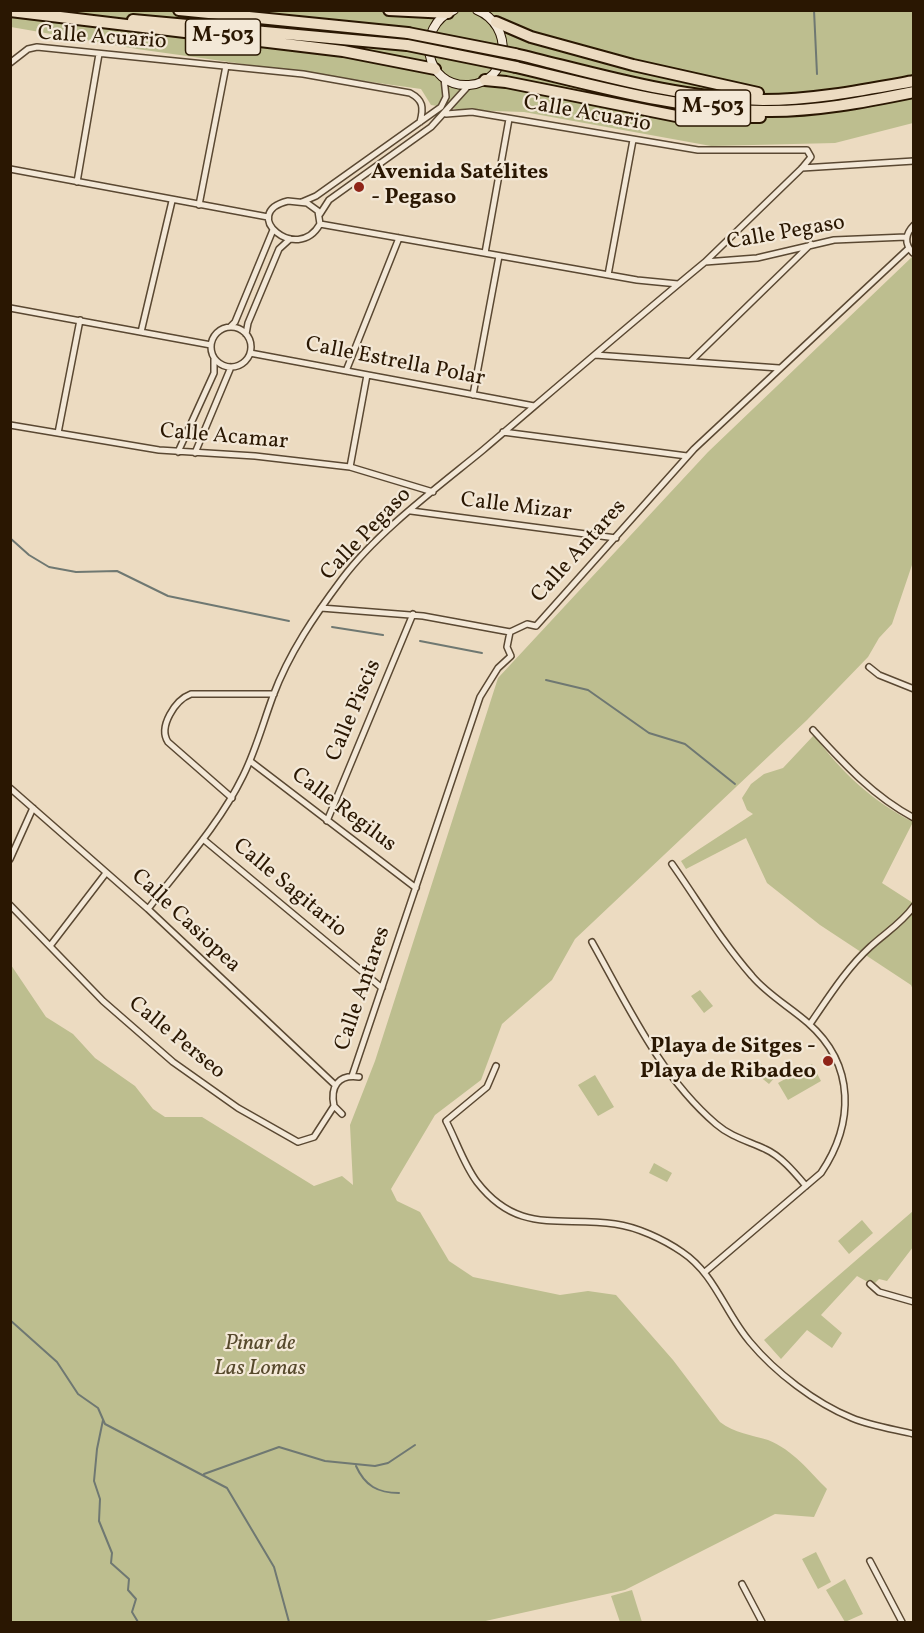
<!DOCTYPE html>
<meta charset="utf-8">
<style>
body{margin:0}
#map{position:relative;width:924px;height:1633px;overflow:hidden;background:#ecdbc1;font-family:Vollkorn,serif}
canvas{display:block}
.frame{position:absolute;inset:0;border:12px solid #2a1702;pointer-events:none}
</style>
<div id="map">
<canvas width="924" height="1633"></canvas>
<div class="frame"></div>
</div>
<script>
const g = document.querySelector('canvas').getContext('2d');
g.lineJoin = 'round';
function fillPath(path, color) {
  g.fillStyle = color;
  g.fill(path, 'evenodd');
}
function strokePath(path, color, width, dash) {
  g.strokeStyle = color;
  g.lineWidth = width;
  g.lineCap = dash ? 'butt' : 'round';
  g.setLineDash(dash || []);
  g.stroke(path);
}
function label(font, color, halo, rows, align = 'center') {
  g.font = font + ' Vollkorn,serif';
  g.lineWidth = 4.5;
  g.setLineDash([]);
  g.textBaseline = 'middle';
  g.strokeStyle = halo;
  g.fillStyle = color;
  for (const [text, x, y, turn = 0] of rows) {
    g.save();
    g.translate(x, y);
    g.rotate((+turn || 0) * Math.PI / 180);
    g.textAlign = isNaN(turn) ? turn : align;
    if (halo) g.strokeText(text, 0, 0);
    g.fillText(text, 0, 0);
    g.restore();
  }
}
fillPath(new Path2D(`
 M10 11H913V123L835 143 711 146 524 112 462 110 431 105 421 89 137 49 11 27Z
 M913 256V562L892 624 879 638 868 657 807 720 575 939 552 980 502 1024 481 1080 435 1115 391 1189 397 1201 420 1212 449 1261 473 1277 560 1295 588 1291 616 1295 673 1360 720 1422C734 1433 752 1435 768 1440 793 1450 809 1471 827 1489L814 1517 775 1514 625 1590 481 1622H11V965L46 1017 73 1034 95 1058 135 1086 153 1109 165 1117H202L314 1186 342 1176 353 1185 350 1125 375 1061 498 678 708 452Z
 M814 735C841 772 872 801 913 822L882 883 913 903V990L911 985 820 925 767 883 746 838 686 869 681 861 753 814 747 810 742 798 751 784 764 774 783 768Z
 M700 990 713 1006 704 1013 691 996Z
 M760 1063 776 1076 769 1084 753 1071Z
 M812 1064 821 1081 788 1100 778 1083Z
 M595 1075 614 1107 598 1116 578 1085Z
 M654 1163 672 1173 667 1182 649 1173Z
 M913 1211V1247L887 1281 879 1279 873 1285 857 1276 821 1315 842 1333 832 1348 807 1330 781 1359 764 1340Z
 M862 1220 873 1233 849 1254 838 1241Z
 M816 1552 831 1582 818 1589 802 1559Z
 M845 1579 863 1614 845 1622 826 1590Z
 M632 1590 642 1622H620L611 1596Z`), '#bdbe8f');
strokePath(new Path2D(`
 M814 10 817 74
 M10 538 29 555 49 567 76 572 117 571 168 596 289 621
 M332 627 383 635
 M420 641 482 653
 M546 680 588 690 649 733 685 744 735 784
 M10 1320 57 1362 78 1394 98 1408 105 1424 227 1488 274 1567 289 1622
 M103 1420 97 1449 94 1481 100 1499 99 1521 112 1553 111 1563 129 1579 128 1590 136 1599 132 1612 138 1622
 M356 1466C365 1486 378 1493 399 1493
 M204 1474 279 1447 325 1461 375 1466 388 1463 415 1445`), '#6f7872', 2);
const street = new Path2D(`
 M10 63 28 49 37 47 303 74 410 93C423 100 424 107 420 122
 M446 114 472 112 698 150H807L811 157 802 168 705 262
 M802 168 914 161
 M10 169 268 217
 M77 182 99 54
 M288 201 307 203 318 211 320 224C297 265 238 213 288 201Z
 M302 202 316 196 441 107 446 97 444 78
 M199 205 226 66
 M320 214 329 200 431 127 469 85
 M320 224 637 280 678 284
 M485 253 509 119
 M913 253C904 244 905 234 914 225
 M608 275 633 140
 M10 308 211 345
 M230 327 235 322 273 230
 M211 347a20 20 0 1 1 40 0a20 20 0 1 1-40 0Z
 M141 332 172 201
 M246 334 248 323 279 249 290 239
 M250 353 534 406
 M595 355 779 368
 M691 361 811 244
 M346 371 399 238
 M473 395 499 256
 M10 425 159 450 255 456 350 467 433 492
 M503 432 687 456
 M58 433 80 320
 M178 452 214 373V359
 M195 453 231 367
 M350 467 367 375
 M411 511 616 538
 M321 608 423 616 510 632
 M869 667 879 675 914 689
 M813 730C844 764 873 796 914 818
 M250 761 416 888
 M10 788 148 909 334 1084
 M232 798 168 742C158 727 175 700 191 694H274
 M327 821 413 614
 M203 839 382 988
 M10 859 33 808
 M672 864C698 901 722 942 752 976 768 995 790 1007 808 1023 856 1065 854 1124 821 1173L705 1272
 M10 905 103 1001 173 1062 238 1108 298 1142 314 1137 334 1106
 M148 909C181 866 219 825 243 776 256 750 263 723 273 696 289 653 315 615 342 579 377 532 438 487 483 450 557 387 630 324 705 262L757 258 834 240 906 237
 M592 942C628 1006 660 1076 716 1124 731 1137 748 1141 765 1149 781 1156 795 1173 806 1186
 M50 946 106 873
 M810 1024C828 998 846 969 870 947 885 933 901 924 914 906
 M496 1066 487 1087 446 1121C456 1140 464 1165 477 1182 518 1235 559 1216 615 1224 637 1227 663 1239 682 1252 715 1274 725 1313 750 1342 775 1372 815 1403 852 1418 871 1426 893 1429 914 1434
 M352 1076 480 697 498 668 511 656 507 647 510 632 527 624 536 626 694 449 909 248
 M342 1114 334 1106C330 1087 338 1074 359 1077
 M870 1284 879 1292 914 1302
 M870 1561 902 1622
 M742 1584 762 1622`);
const secondary = new Path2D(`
 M454 10C414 26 424 88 469 85 511 82 514 25 477 10`);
const highway = new Path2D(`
 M179 10 408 33
 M389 10 448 13
 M10 11 343 51 435 69
 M133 20 407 45
 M496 22 531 37 633 65 758 93
 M515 54C595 73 679 99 763 100 813 100 864 90 914 81
 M516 67C597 86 680 110 764 111 814 112 865 102 914 92
 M485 80 506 82 681 117H760`);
strokePath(street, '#5a4832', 8);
strokePath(secondary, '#2a1702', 10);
strokePath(highway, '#2a1702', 14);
strokePath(street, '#f3e8d7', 5);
strokePath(secondary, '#f3e8d7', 8);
strokePath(highway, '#ecdbc1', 10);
const highwayBridge = new Path2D(`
 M408 33 515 54
 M407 45 516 67`);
strokePath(highwayBridge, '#2a1702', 14, []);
strokePath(highwayBridge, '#ecdbc1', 10);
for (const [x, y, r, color] of [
 [359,187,6,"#8f2418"],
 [828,1061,6,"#8f2418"]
]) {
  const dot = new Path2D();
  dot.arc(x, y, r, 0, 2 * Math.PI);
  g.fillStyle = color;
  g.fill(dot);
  strokePath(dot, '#f3e8d7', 2);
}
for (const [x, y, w] of [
 [223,37,75],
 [713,108,75]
]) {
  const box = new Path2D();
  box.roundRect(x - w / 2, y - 18, w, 36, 4.5);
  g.fillStyle = '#f3e8d7';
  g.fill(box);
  strokePath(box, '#2a1702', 1.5);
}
label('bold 21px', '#2a1702', null, [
 ["M-503",223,37],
 ["M-503",713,108]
]);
label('22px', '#2a1702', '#f3e8d7', [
 ["Calle Acuario",102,39,4],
 ["Calle Acuario",587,115,10],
 ["Calle Pegaso",786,234,-10],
 ["Calle Estrella Polar",395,363,11],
 ["Calle Acamar",224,438,5],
 ["Calle Mizar",516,508,7],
 ["Calle Pegaso",367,535,-46],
 ["Calle Antares",580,552,-48],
 ["Calle Piscis",355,711,-67],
 ["Calle Regilus",343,811,37],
 ["Calle Sagitario",289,889,40],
 ["Calle Casiopea",185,922,43],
 ["Calle Antares",364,989,-71],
 ["Calle Perseo",176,1039,39]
]);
label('bold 22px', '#2a1702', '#f3e8d7', [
 ["Avenida Satélites",371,174],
 ["- Pegaso",371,199],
 ["Playa de Sitges -",816,1048,"right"],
 ["Playa de Ribadeo",816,1073,"right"]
], 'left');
label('italic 22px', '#56492c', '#f3e8d7', [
 ["Pinar de",260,1345],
 ["Las Lomas",260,1370]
]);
</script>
